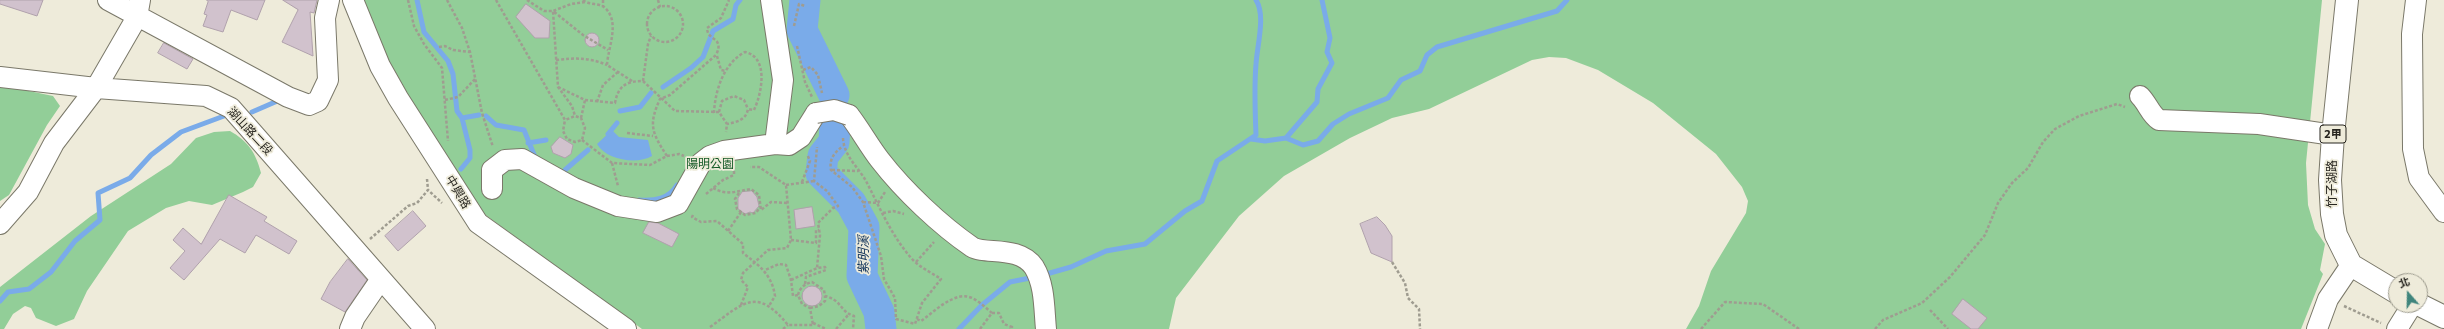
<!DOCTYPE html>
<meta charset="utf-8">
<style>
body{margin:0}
#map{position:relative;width:2444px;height:329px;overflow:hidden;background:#eeebda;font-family:Commissioner,"Noto Sans TC",sans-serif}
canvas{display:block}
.north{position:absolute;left:2388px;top:273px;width:40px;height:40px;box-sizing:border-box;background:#eeebda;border:1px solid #9e9c8f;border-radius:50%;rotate:340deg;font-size:11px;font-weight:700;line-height:16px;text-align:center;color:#27251f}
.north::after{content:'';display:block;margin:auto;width:14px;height:18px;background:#3f857c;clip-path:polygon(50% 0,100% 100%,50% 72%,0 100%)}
</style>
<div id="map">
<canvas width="2444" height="329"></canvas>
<div class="north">北</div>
</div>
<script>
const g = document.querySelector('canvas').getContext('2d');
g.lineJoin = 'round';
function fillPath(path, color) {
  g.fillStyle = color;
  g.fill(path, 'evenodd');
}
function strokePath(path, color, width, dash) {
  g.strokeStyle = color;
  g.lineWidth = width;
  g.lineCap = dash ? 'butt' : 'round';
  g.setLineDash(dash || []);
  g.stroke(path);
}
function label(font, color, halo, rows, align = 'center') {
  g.font = font + ' Commissioner,"Noto Sans TC",sans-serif';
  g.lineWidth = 3.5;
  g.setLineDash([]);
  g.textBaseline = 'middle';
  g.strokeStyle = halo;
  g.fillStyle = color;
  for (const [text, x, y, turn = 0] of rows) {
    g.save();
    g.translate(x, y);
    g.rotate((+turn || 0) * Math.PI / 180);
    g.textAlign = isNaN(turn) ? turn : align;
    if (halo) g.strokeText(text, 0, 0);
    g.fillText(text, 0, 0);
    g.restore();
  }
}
fillPath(new Path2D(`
 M362 0H2322L2306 163 2308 205 2315 229 2325 244 2320 270 2323 274 2301 329H1686L1699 306 1711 271 1746 213 1748 201 1742 187 1716 154 1653 103 1598 70 1566 58 1549 57 1532 60 1429 109 1392 118 1350 138 1284 176 1239 216 1176 298 1169 329H642L480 211 391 73Z
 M0 85 53 96 60 106 47 125 9 195 0 201Z
 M230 131C248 141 256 153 261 173L253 187 243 192 212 205 189 201 166 208 128 231 87 291 74 319 56 326 36 318 31 308 25 306 13 314 4 329H0V287L91 216 171 164 196 138 214 132Z`), '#92ce98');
fillPath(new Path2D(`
 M612 130 619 137 648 140 652 156C637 165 606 160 597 144Z`), '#7aabe9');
strokePath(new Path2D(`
 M417 0 424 32 448 61 453 74 457 111 462 118 470 150V158L461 169
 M663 87 691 68 703 57 713 31 733 19 736 5 740 0
 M620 111 640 107 651 93
 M252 112 282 99
 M486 116 496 125 524 130 535 157 538 159
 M462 118 479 115
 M608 134 617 123
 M1286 138 1317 102 1318 89 1332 63 1327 52 1330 38 1322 0
 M1251 139 1265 141 1286 138 1303 145 1318 141 1333 124 1349 114 1388 98 1401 80 1420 71 1427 55 1437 47 1557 11 1567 0
 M528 143 546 140
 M562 173 564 174 565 170 588 150
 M639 200C655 201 669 199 677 185
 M1043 275 1071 267 1106 251 1145 244 1185 211 1202 201 1217 161 1256 135C1255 111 1254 87 1256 64 1257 46 1266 15 1256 0
 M0 301 8 292 29 289 51 272 75 241 100 220 98 193 130 178 151 155 181 132 224 116
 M959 329 982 305 1010 282 1035 277`), '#7aabe9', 5);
strokePath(new Path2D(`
 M805 0 802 30 834 95
 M835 125 834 142 823 156 821 173 851 203 864 227 862 276 879 312 881 329`), '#7aabe9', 31);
const building = new Path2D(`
 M0 0H43L37 16 0 4Z
 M207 0H265L257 20 231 10 223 32 203 26 207 15 204 14 208 2Z
 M283 0H317L314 13 310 12 313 56 282 42 298 10Z
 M526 4 550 21 549 38H535L516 17Z
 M585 40a7 7 0 1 1 14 0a7 7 0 1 1-14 0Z
 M164 43 193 59 187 69 158 53Z
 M560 137 573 145 571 154 565 158 553 153 551 147Z
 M752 191 757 197 759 206 753 213 750 212 745 214 738 209V198L742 192Z
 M229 195 267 217 264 221 297 241 289 254 256 235 245 253 220 239 184 280 170 268 185 251 173 240 183 228 201 244Z
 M812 207 815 226 796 229 794 210Z
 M413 211 426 226 398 251 385 236Z
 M1377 217 1385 225 1392 236V262L1371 253 1360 224Z
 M649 222 658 223 679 234 672 247 643 233Z
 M348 259 367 280 345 312 321 299 330 282Z
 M802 296a10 10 0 1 1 20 0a10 10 0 1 1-20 0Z
 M1963 299 1987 318 1978 329H1971L1952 314Z`);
fillPath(building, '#d1c2cd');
strokePath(building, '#b0a1ac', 1);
const minor = new Path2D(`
 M108 0 288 97 309 105 318 101 328 80 325 18 329 0
 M353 0 380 66 398 98 478 223 626 329
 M771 0 783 80 775 144
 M2416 0 2412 34 2413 149 2419 178 2444 212
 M0 77 96 88 206 96 231 108 425 329
 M2140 96C2148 104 2150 114 2159 120L2259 124 2333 135
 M849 115C860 129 869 146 880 160 904 191 940 225 972 247 985 255 1019 245 1034 267 1045 285 1044 309 1046 329
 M492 189V170L505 160 522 159 574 188 618 206 657 212 678 204 701 163 710 156 724 151 775 144 789 145 801 137 816 113
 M0 224 28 192 54 143 96 88 137 17 140 0
 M350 329 355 317 381 279
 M2317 329 2328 299 2351 265
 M2397 329 2412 305`);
const major = new Path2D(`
 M2347 0 2333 135 2330 180 2332 214 2336 235 2351 265 2396 292
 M2420 305 2444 317`);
strokePath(minor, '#7a7869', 22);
strokePath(major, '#7a7869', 24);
strokePath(new Path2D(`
 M408 0 414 26 424 44 442 68 448 141
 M447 0 462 28 470 52 482 113 493 147
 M496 0 565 120 563 131 567 139 575 142 582 140 585 128 581 118 575 116 565 120
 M527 0 544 11H553L558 87 572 106 575 116
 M583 0C588 5 598 3 604 7 621 21 608 47 607 65L632 81
 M603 0V6
 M658 0 660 7
 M585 2 571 4 553 11 583 35 608 50
 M647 24a18 18 0 1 1 36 0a18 18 0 1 1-36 0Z
 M794 26 799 4 805 6
 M797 46 805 82 812 97
 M439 47 445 46 453 50 470 52
 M717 56 721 70 726 71
 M556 60C575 58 588 57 607 65
 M803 70 811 67 818 75 822 93
 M643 81 648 44 651 36
 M558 87 585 100 615 103C618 86 626 81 643 81L675 111 719 112 727 124 726 132
 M445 100 458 97 476 78
 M597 102 603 85 619 71
 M719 112 722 101 734 96 744 100 748 109
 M714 113C715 90 724 63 745 52 769 57 762 93 754 110L748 109C746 120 737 122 727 124
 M581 118 585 100
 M627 133 653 136
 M843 138C844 156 858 167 866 181 880 208 892 237 913 260 921 268 932 273 941 279L922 303 915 324 896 319 895 298 884 279 881 256 863 202 852 187 831 170C829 159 834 153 843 146
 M582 140 612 163 650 165 667 156 679 154 684 156
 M667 156C652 133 648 125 660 99L670 95 716 55C725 37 707 41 707 28L721 18 729 0
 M612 163 618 186
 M832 170 858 171
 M427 179 428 190
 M802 182 810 161 807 154
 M786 185 814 181
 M713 188C727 196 737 191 751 189L759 195 761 210 771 202 788 203
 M739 193 735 199 737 209 745 215 756 213 760 207
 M706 194 723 180 734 175V168
 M863 202 878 203 885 192
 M883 213 893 211 904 214
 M693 215 692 217 701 222 717 221 743 244V253C760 266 772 275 775 296L769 306
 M728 231 741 212
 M370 239 408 206 417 203 428 190 442 203
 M791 240 816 243V230H819
 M916 262 934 242
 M1392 262 1405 283 1408 298 1419 309 1420 329
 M791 280 817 268
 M805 284 806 277 826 270 825 267 817 268 820 235 818 223 833 208 838 206 827 191 814 181 817 147
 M798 295C800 287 805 284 812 282L824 290 825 296C842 300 840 312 854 316L853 329
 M741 305 748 287 741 280 743 273 768 250 787 248 791 240 786 185 759 167H750
 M2344 306 2381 323
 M810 308 819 306 825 301V296
 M1930 310 1948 329
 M917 319 921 321C934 312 955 290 972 298 979 301 986 308 992 313
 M813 323 826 329
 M710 327C744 303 756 286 788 325H813L810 308 802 304 798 295 793 296 791 280 786 265 779 264 765 270
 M783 329 788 325
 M836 329 849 314
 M980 329 992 313H999L1004 324 1012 327 1010 329
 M1701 329 1725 302 1763 304 1799 329
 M1875 329 1883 320 1922 303 1950 277 1985 235 1998 203 2012 183 2028 168 2043 142 2055 129 2079 116 2117 104 2125 107`), '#9f9c90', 2.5, [3, 2]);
strokePath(minor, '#fff', 20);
strokePath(major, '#fff', 22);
const minorBridge = new Path2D(`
 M816 113 834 110 849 115`);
strokePath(minorBridge, '#7a7869', 22, []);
strokePath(minorBridge, '#fff', 20);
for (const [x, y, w] of [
 [2333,134,26]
]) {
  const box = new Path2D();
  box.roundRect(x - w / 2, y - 9, w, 18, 3);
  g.fillStyle = '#eeebda';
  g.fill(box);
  strokePath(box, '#27251f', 1);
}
label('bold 11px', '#27251f', null, [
 ["2甲",2333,134]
]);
label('12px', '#27251f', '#eeebda', [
 ["湖山路二段",250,131,47],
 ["竹子湖路",2332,184,-90],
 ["中興路",458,192,59]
]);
label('12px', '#125824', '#eeebda', [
 ["陽明公園",710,164]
]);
label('italic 13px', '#10325a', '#eeebda', [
 ["紫明溪",864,255,-90]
]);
</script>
